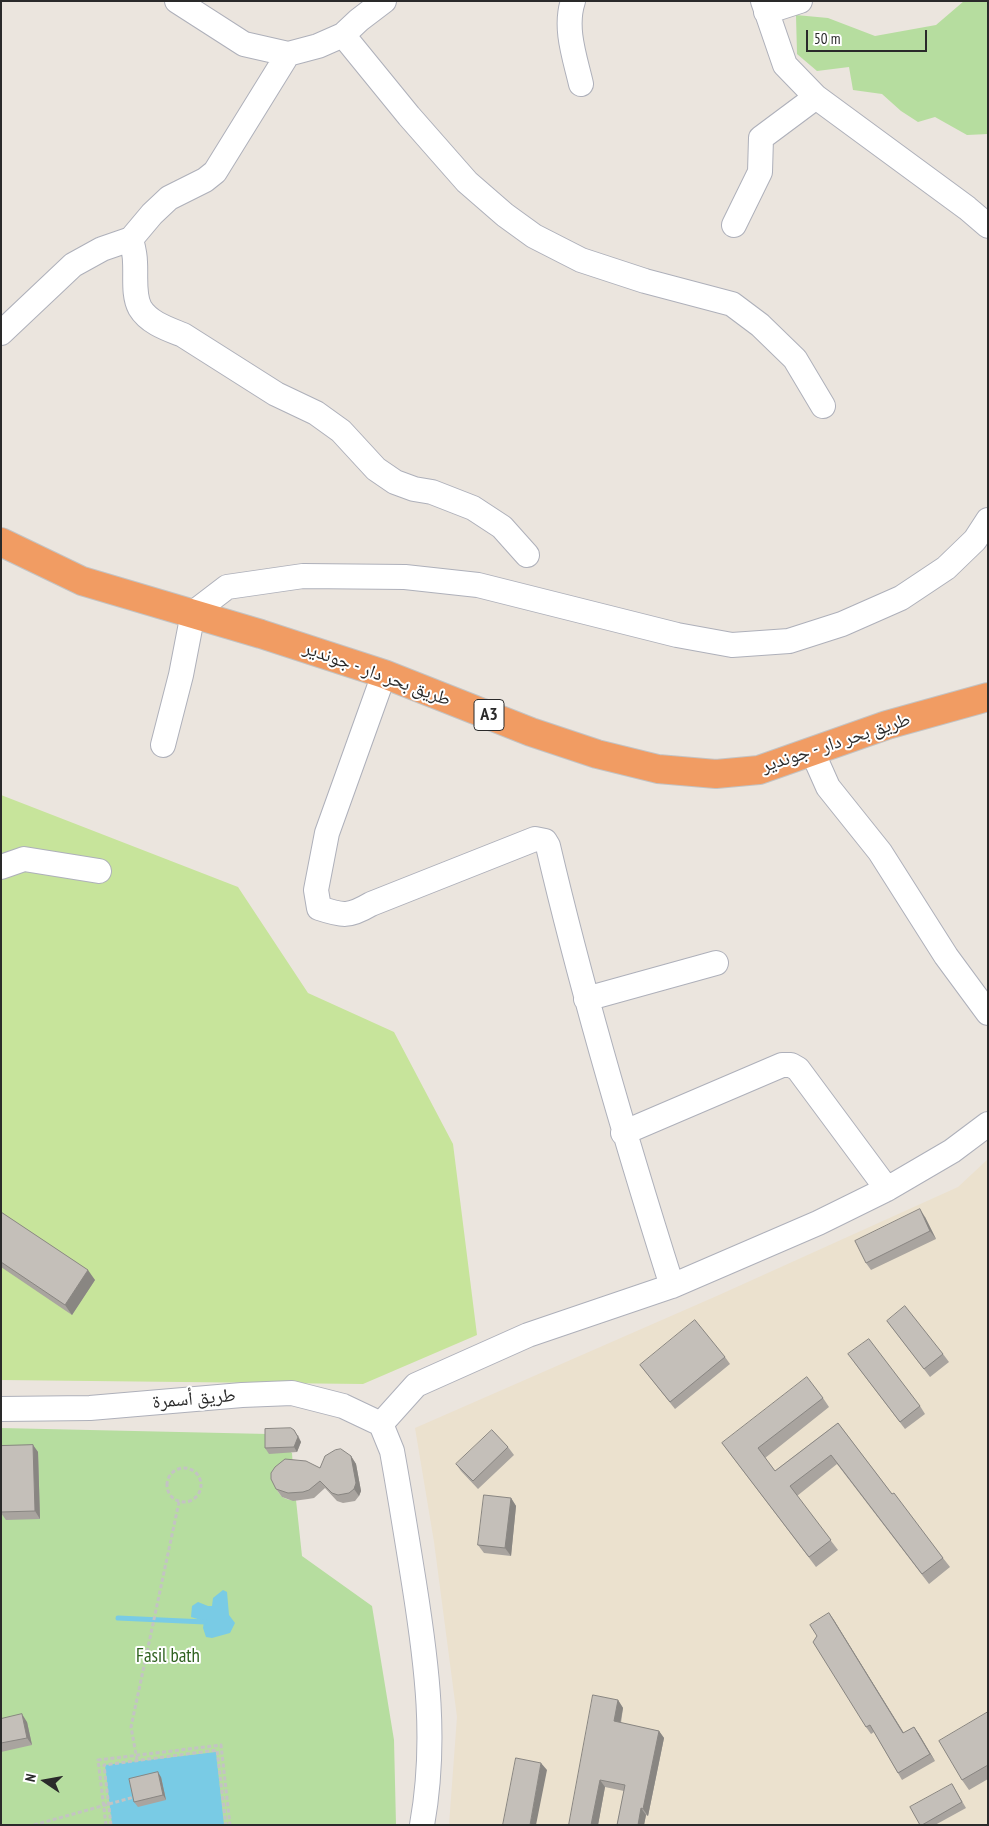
<!DOCTYPE html>
<meta charset="utf-8">
<style>
body{margin:0}
#map{position:relative;width:989px;height:1826px;overflow:hidden;background:#ebe5de;font-family:"PT Sans Narrow",sans-serif}
canvas{display:block}
.frame{position:absolute;inset:0;border:2px solid #2a2a2a;pointer-events:none}
.north{position:absolute;left:20px;top:1756px;width:50px;height:50px;-webkit-text-stroke:4px #fff;paint-order:stroke;rotate:282deg;font-size:14px;font-weight:700;line-height:20px;text-align:center;color:#2a2a2a}
.north::after{content:'';display:block;margin:auto;width:18px;height:22px;background:#2a2a2a;clip-path:polygon(50% 0,100% 100%,50% 72%,0 100%)}
.scale{position:absolute;left:806px;top:30px;width:121px;height:22px;box-sizing:border-box;border:2px solid #2a2a2a;border-top:0;padding-left:6px;font-size:15px;line-height:18px;white-space:nowrap;color:#2a2a2a;-webkit-text-stroke:4px #fff;paint-order:stroke}
</style>
<div id="map">
<canvas width="989" height="1826"></canvas>
<div class="frame"></div>
<div class="north">N</div>
<div class="scale">50 m</div>
</div>
<script>
const g = document.querySelector('canvas').getContext('2d');
g.lineJoin = 'round';
function fillPath(path, color) {
  g.fillStyle = color;
  g.fill(path, 'evenodd');
}
function strokePath(path, color, width, dash) {
  g.strokeStyle = color;
  g.lineWidth = width;
  g.lineCap = dash ? 'butt' : 'round';
  g.setLineDash(dash || []);
  g.stroke(path);
}
function label(font, color, halo, rows, align = 'center') {
  g.font = font + ' "PT Sans Narrow","Noto Naskh Arabic",sans-serif';
  g.lineWidth = 4;
  g.setLineDash([]);
  g.textBaseline = 'middle';
  g.strokeStyle = halo;
  g.fillStyle = color;
  for (const [text, x, y, turn = 0] of rows) {
    g.save();
    g.translate(x, y);
    g.rotate((+turn || 0) * Math.PI / 180);
    g.textAlign = isNaN(turn) ? turn : align;
    if (halo) g.strokeText(text, 0, 0);
    g.fillText(text, 0, 0);
    g.restore();
  }
}
fillPath(new Path2D(`
 M988 1159V1825H449L457 1717 434 1542 415 1428 719 1295 958 1187Z`), '#ebe1ce');
fillPath(new Path2D(`
 M964 1H988V134L967 135 935 117 918 122 901 111 882 94 853 90 849 67 817 71 797 54 796 15 828 18 875 36 936 25Z
 M1 1428 268 1434 292 1453 293 1469 276 1487C279 1497 286 1501 296 1500L302 1556 372 1606 394 1740 396 1825H1Z`), '#b6dd9f');
fillPath(new Path2D(`
 M1 795 238 887 308 993 394 1032 453 1144 477 1335 363 1384 1 1380Z`), '#c7e49b');
fillPath(new Path2D(`
 M223 1590 227 1592 229 1615 235 1623 230 1633 212 1638 206 1637 203 1628 204 1621 191 1617 192 1606 198 1602 208 1606H212L213 1598Z
 M216 1752 224 1825H112L105 1765Z`), '#79cbe5');
strokePath(new Path2D(`
 M118 1618 205 1622`), '#79cbe5', 5);
const minor = new Path2D(`
 M177 1 244 44 288 54 318 46 343 35 359 20 384 1
 M573 1C564 28 575 58 581 84
 M763 1 785 65 816 97 967 208 988 226
 M766 12 800 1
 M343 35 409 116 467 182 505 215 534 236 581 260 645 281 732 304 760 325 795 359 823 406
 M734 225 760 172 761 138 816 97
 M131 239C133 247 135 254 135 262 136 277 133 295 140 308 149 323 168 329 183 335L276 394 316 413 341 431 376 469 395 482 414 489 432 492 473 508 502 527 527 555
 M1 333 73 265 102 249 131 239 152 214 169 198 205 180 215 172 288 54
 M384 674 327 833 316 890 319 908C343 916 349 917 371 904L535 839 545 841 548 846C583 995 626 1141 672 1286
 M163 745 181 675 193 613 227 587 303 576 405 577 478 585 677 635 732 645 789 641 842 624 901 598 946 568 975 540 988 520
 M812 751 828 787 880 852 946 956 988 1013
 M1 867 24 859 99 871
 M586 999 716 963
 M623 1133 782 1065H791L798 1069 887 1189
 M1 1409 90 1408 242 1395 292 1393 343 1406 381 1424
 M381 1424 416 1385 528 1335 672 1286 818 1223 887 1189 952 1151 988 1124
 M381 1424 392 1451C400 1495 407 1539 414 1583 427 1665 437 1742 422 1825`);
const highway = new Path2D(`
 M1 542 82 581 261 634 384 674 531 732 597 754 658 769 716 774 759 770 887 725 988 697`);
strokePath(minor, '#aeb0ba', 26);
strokePath(highway, '#c3c3c3', 30);
strokePath(new Path2D(`
 M167 1485a17 17 0 1 1 34 0a17 17 0 1 1-34 0Z
 M137 1760 131 1727 179 1502
 M34 1825 134 1797
 M106 1825 98 1760 221 1745 230 1825
 M111 1825 104 1765 217 1750 226 1825`), '#c3c3c3', 3, [4, 2.5]);
strokePath(minor, '#fff', 24);
strokePath(highway, '#f19c63', 28);
fillPath(new Path2D(`
 M1 1212 95 1280 72 1315 1 1267Z
 M925 1217 936 1239 871 1270 866 1263Z
 M887 1321 943 1354 949 1362 930 1377Z
 M725 1357 730 1364 675 1409 640 1365Z
 M854 1362 920 1406 925 1414 905 1429Z
 M823 1398 829 1407 765 1458 775 1471 838 1423 892 1494 943 1558 950 1567 929 1584 837 1464 797 1496 838 1550 816 1567 722 1443Z
 M298 1435 301 1442 297 1452 269 1454 265 1448Z
 M33 1445 38 1452 40 1519 6 1520 1 1513V1446Z
 M508 1447 514 1455 478 1489 461 1471 456 1464Z
 M351 1456 356 1464 361 1491 359 1496 355 1501 343 1503 337 1501 325 1488 314 1498 308 1499 293 1501 282 1497 276 1489 320 1468Z
 M511 1498 516 1506 511 1556 484 1553 478 1545Z
 M829 1613 904 1733 914 1727 935 1761 902 1780 874 1732 871 1734 866 1727 817 1636Z
 M618 1700 623 1708 621 1723 659 1731 664 1738 648 1816 646 1815 644 1825H617L624 1791 605 1787 598 1825H569Z
 M988 1712V1779L969 1790 962 1780Z
 M1 1719 27 1722 32 1745 1 1752Z
 M161 1777 166 1800 138 1807 134 1802Z
 M952 1784 966 1808 935 1825H920Z`), '#a9a49f');
fillPath(new Path2D(`
 M920 1209 925 1217 936 1239 930 1231Z
 M88 1270 95 1280 72 1315 65 1305Z
 M294 1430 301 1442 297 1452 294 1447Z
 M33 1445 38 1452 40 1519 35 1511Z
 M351 1456 356 1464 361 1491 359 1496 354 1489Z
 M511 1498 516 1506 511 1556 505 1548Z
 M829 1613 834 1620 908 1740 903 1733Z
 M618 1700 623 1708 619 1729 614 1721Z
 M22 1714 27 1722 32 1745 27 1738Z
 M914 1727 919 1734 935 1761 930 1754Z
 M659 1731 664 1738 648 1816 643 1809Z
 M541 1763 547 1770 536 1825H530Z
 M158 1772 161 1777 166 1800 163 1795Z
 M600 1780 605 1787 598 1825H591Z
 M641 1808 646 1815 644 1825H638Z`), '#898682');
const building = new Path2D(`
 M920 1209 930 1231 866 1263 855 1241Z
 M1 1212 88 1270 65 1305 1 1262Z
 M905 1306 943 1354 924 1369 887 1321Z
 M695 1320 725 1357 670 1402 640 1365Z
 M869 1339 920 1406 900 1422 848 1354Z
 M807 1377 823 1398 758 1448 775 1471 838 1423 892 1494 894 1493 943 1558 922 1574 831 1455 790 1486 831 1540 809 1557 722 1443Z
 M291 1428 294 1430 298 1437 294 1447 265 1448V1429Z
 M492 1430 508 1447 473 1481 456 1464Z
 M33 1445 35 1511 1 1512V1446Z
 M341 1449 351 1456 356 1483 354 1489 349 1493 338 1495 332 1493 320 1481 309 1490 303 1492 288 1493 276 1489 271 1479V1473L275 1467 285 1459 306 1461 320 1468 325 1456 335 1450Z
 M484 1495 511 1498 505 1548 478 1545Z
 M829 1613 903 1733 914 1727 930 1754 898 1773 870 1725 866 1727 813 1642 817 1636 810 1625Z
 M593 1695 618 1700 614 1721 659 1731 643 1809 641 1808 638 1825H617L625 1785 600 1780 591 1825H569Z
 M988 1712V1765L962 1780 939 1741Z
 M22 1714 27 1738 1 1743V1719Z
 M516 1758 541 1763 530 1825H503Z
 M158 1772 163 1795 134 1802 129 1779Z
 M952 1784 962 1802 922 1825H920L910 1807Z`);
fillPath(building, '#c4bfb9');
strokePath(building, '#898682', 1);
for (const [x, y, w] of [
 [489,715,30]
]) {
  const box = new Path2D();
  box.roundRect(x - w / 2, y - 15.5, w, 31, 4);
  g.fillStyle = '#fff';
  g.fill(box);
  strokePath(box, '#2a2a2a', 1);
}
label('bold 18px', '#2a2a2a', null, [
 ["A3",489,715]
]);
label('19px', '#2a2a2a', '#fff', [
 ["طريق بحر دار - جوندير",377,674,20],
 ["طريق بحر دار - جوندير",836,743,-18],
 ["طريق أسمرة",194,1399,-5]
]);
label('19px', '#306220', '#fff', [
 ["Fasil bath",168,1657]
]);
</script>
